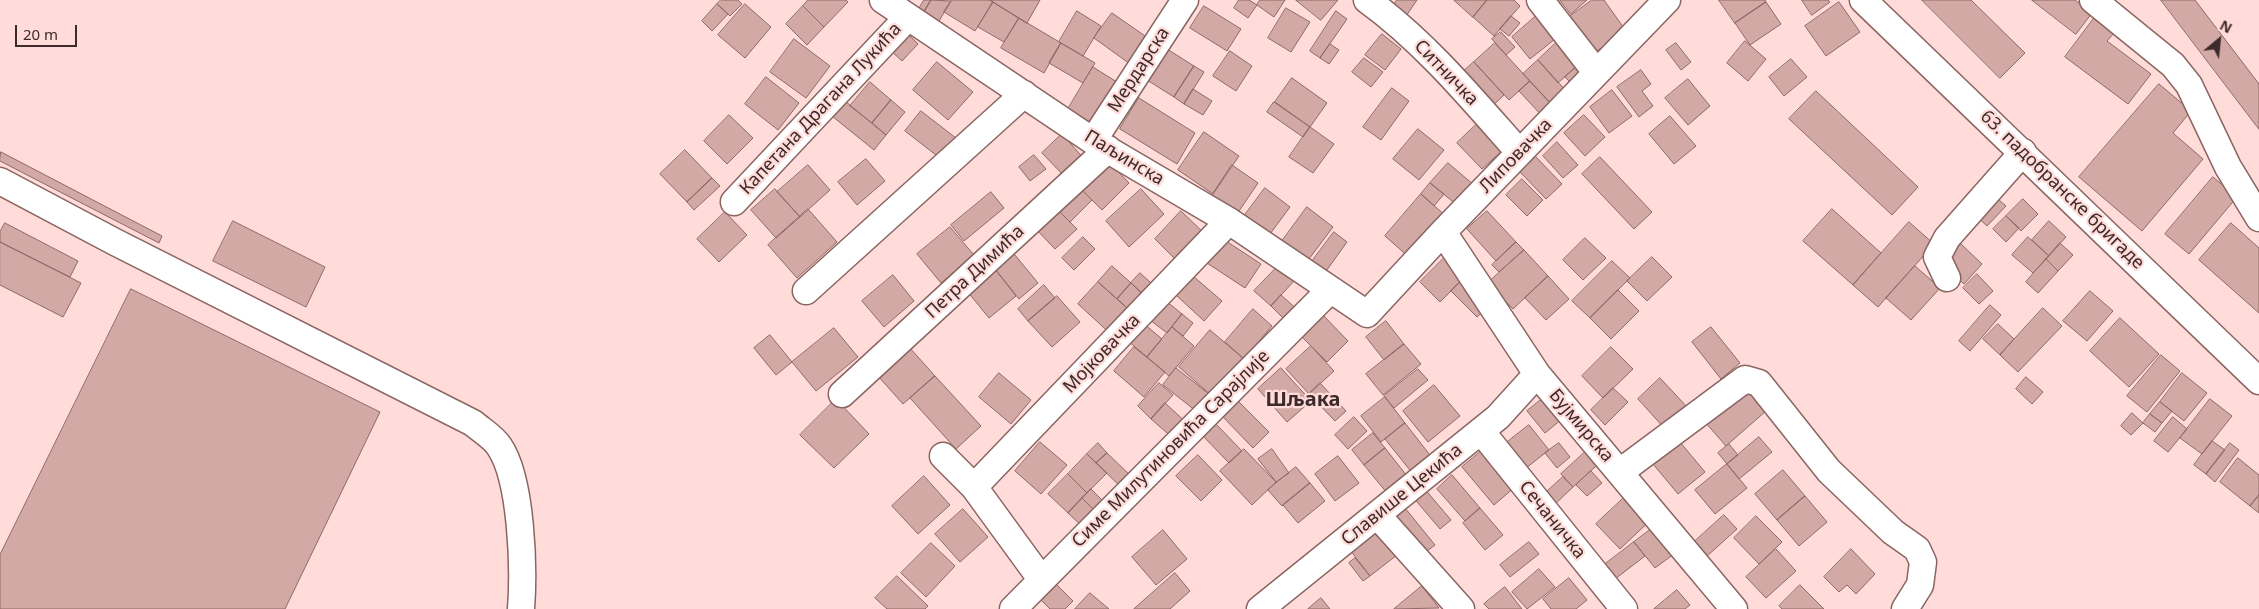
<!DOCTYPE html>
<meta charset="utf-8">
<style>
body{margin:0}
#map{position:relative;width:2259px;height:609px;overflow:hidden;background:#ffdcd9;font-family:"Noto Sans",sans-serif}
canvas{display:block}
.north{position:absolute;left:2194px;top:15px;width:50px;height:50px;-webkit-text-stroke:4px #ffdcd9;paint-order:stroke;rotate:28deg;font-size:14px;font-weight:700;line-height:20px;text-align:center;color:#3c2b2a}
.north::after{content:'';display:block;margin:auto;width:18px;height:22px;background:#3c2b2a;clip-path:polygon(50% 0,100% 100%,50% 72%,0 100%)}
.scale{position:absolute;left:15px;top:25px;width:62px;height:22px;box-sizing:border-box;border:2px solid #3c2b2a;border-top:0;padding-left:6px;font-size:15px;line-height:18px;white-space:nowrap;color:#3c2b2a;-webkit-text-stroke:4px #ffdcd9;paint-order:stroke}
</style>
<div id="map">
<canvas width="2259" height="609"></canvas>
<div class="north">N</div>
<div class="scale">20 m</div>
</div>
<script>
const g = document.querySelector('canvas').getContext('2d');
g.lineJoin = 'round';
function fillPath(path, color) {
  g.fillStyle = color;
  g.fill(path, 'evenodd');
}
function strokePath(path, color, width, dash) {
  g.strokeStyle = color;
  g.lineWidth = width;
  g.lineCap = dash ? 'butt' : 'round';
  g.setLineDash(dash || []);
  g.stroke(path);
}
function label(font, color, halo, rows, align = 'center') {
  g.font = font + ' "Noto Sans",sans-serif';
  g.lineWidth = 4.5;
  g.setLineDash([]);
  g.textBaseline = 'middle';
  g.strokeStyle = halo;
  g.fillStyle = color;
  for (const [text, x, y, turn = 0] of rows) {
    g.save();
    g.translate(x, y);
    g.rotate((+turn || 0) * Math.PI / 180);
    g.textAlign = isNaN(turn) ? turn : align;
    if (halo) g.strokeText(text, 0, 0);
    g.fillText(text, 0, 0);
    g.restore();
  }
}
const building = new Path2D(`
 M721 0H738L742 4 730 16 717 4Z
 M808 0H846L848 2 824 27 803 6Z
 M924 0H931L921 17 916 14Z
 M931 0 951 1 936 26 921 17Z
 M952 0H990L993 2 975 31 944 12Z
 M990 0H1040L1027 23Z
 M1239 0H1249L1257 5 1248 18 1234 8Z
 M1260 0H1285L1274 17 1257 5Z
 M1296 0H1338L1321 20Z
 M1397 0H1417L1402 22 1388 13Z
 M1454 0H1487L1473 17Z
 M1487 0H1514L1520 6 1494 36 1473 17Z
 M1560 0H1587L1571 14Z
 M1592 0H1604L1626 31 1591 55 1565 20Z
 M1719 0H1765L1766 2 1735 23Z
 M1802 0H1828L1830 2 1812 15Z
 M1922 0H1971L2025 53 2000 78Z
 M2032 0H2075L2092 13 2076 34Z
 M2161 0H2195L2259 84V129Z
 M993 2 1019 18 1004 42 978 27Z
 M1766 2 1781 24 1750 45 1735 23Z
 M1839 2 1860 32 1826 56 1805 26Z
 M717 4 728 14 712 31 702 21Z
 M745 4 771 27 745 58 718 35Z
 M803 6 824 27 807 45 786 24Z
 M1204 6 1241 29 1227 51 1190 28Z
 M1286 8 1310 22 1291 52 1268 38Z
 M1077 11 1101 26 1083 56 1059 42Z
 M1336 11 1347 19 1320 58 1310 51Z
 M1112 13 1148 38 1130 64 1094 38Z
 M1511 16 1520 23 1509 36 1500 29Z
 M1536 16 1555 39 1530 59 1512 37Z
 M2095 17 2115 32 2107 41 2151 74 2128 104 2065 57Z
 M1019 18 1061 43 1044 73 1001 48Z
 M904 30 918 44 902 61 888 48Z
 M1501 32 1515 47 1506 55 1492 39Z
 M1382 34 1401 49 1385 70 1365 55Z
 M794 39 830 66 806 98 770 72Z
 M1745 41 1766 59 1748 81 1727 63Z
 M1557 42 1578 65 1558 83 1538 60Z
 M1061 43 1095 63 1083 83 1049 63Z
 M1495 43 1530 81 1509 100 1474 62Z
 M1676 43 1691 62 1681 70 1666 50Z
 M1330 44 1339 50 1329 64 1320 58Z
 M1167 49 1194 66 1174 97 1147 80Z
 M1230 51 1252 66 1236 91 1213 76Z
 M1364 58 1383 72 1371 87 1352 72Z
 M1791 59 1807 77 1784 96 1769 77Z
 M1538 60 1569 94 1554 107 1523 74Z
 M937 62 973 92 948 120 913 90Z
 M1474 62 1504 95 1487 111 1457 77Z
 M1578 65 1588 77 1576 88 1565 77Z
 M1194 66 1204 72 1184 104 1174 97Z
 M1093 67 1120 84 1092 130 1065 114Z
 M1641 70 1651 84 1642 91 1653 106 1639 117 1617 87Z
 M766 77 799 103 778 130 745 104Z
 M1292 78 1327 103 1310 127 1275 102Z
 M1688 79 1710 106 1688 125 1665 98Z
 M1530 81 1554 107 1543 117 1519 91Z
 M870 82 891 100 872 123 850 106Z
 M2159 84 2191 111 2173 133 2203 159 2142 231 2079 177Z
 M1392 88 1409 101 1381 140 1363 127Z
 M1193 89 1212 101 1203 115 1184 104Z
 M1612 90 1632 116 1609 133 1590 107Z
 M1816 91 1918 187 1892 215 1789 119Z
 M839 96 886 135 874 150 827 112Z
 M1139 98 1195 133 1177 164 1120 129Z
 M891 100 905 112 886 135 872 123Z
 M1274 102 1310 127 1303 137 1267 112Z
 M921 111 961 142 945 162 905 131Z
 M729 115 753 138 727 164 704 141Z
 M1584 115 1605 137 1585 156 1564 133Z
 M1670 116 1696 146 1674 164 1649 134Z
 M1478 123 1503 150 1482 169 1457 143Z
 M1310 127 1334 144 1313 173 1289 157Z
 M1418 129 1444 150 1419 180 1393 159Z
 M1204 132 1239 156 1213 194 1178 170Z
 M1062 134 1086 161 1067 179 1042 153Z
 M1557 142 1578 165 1563 178 1543 156Z
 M685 150 712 178 687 202 660 174Z
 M1 152 162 236 159 243 0 161Z
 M1034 155 1046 169 1030 181 1019 167Z
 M1536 157 1562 184 1546 199 1520 172Z
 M1600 157 1652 212 1634 229 1582 174Z
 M1105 158 1129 183 1102 210 1077 185Z
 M866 159 885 181 857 205 838 182Z
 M1448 163 1474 185 1457 205 1430 183Z
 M808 165 830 190 800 217 777 192Z
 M1232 165 1258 183 1235 217 1209 200Z
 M2213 177 2237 197 2189 254 2165 234Z
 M712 178 720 186 694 210 687 202Z
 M1522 179 1543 200 1527 216 1506 195Z
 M1430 183 1444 194 1434 206 1421 194Z
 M1077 185 1092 200 1070 222 1055 207Z
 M1265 188 1290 207 1267 238 1242 219Z
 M775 189 800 217 776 238 751 210Z
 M1141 189 1164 214 1129 247 1106 221Z
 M991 192 1004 208 964 241 951 225Z
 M1421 194 1447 217 1411 259 1385 236Z
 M1992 194 2006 206 1987 226 1974 214Z
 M2023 199 2038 214 2021 231 2006 216Z
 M1055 207 1077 229 1055 249 1034 227Z
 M1307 207 1333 227 1306 263 1280 244Z
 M808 209 837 242 797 278 768 245Z
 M1832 209 1881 253 1853 285 1803 241Z
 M1181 211 1206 235 1179 263 1155 239Z
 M1487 211 1516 242 1496 261 1467 229Z
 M725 212 747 235 719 262 697 239Z
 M2006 216 2019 228 2006 242 1993 229Z
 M233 221 325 267 306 307 213 261Z
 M2049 221 2066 237 2049 256 2032 240Z
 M1909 222 1934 244 1878 307 1853 285Z
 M5 223 78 261 70 277 0 242V232Z
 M2231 223 2259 248V313L2199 260Z
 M950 227 974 255 941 283 917 254Z
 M1334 232 1347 242 1324 274 1310 264Z
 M1083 237 1095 249 1074 270 1062 258Z
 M2028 237 2049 256 2033 273 2012 255Z
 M1585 238 1606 258 1583 280 1563 260Z
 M1223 239 1261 264 1245 288 1207 263Z
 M0 242 81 283 63 317 0 285Z
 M1516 242 1524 250 1499 272 1492 265Z
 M2060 243 2073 255 2058 271 2046 259Z
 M1961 244 1982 264 1964 284 1942 264Z
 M1010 249 1038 283 1019 299 991 264Z
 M1524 250 1548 276 1513 309 1488 283Z
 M1652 257 1672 277 1647 301 1627 281Z
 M1444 258 1464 278 1440 302 1420 282Z
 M2046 259 2058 271 2038 293 2026 282Z
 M1612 261 1630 278 1590 318 1572 301Z
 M991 264 1016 296 989 318 963 286Z
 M1279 265 1295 280 1271 306 1254 291Z
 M1112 266 1131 283 1117 299 1098 282Z
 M1915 266 1940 288 1911 320 1886 298Z
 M1140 273 1159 290 1149 300 1131 283Z
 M1977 274 1993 291 1979 304 1963 288Z
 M893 275 914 301 884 327 862 301Z
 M1193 276 1222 301 1204 321 1176 295Z
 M1548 276 1569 299 1546 320 1525 298Z
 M1463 279 1489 306 1477 317 1451 291Z
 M1098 282 1135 315 1114 337 1078 304Z
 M1131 283 1149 300 1135 315 1117 299Z
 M1044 285 1055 298 1028 321 1018 309Z
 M131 289 380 412 285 609H0V555Z
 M1618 290 1639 311 1611 339 1590 318Z
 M2090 291 2113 311 2087 341 2063 321Z
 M1281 295 1300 312 1289 324 1271 306Z
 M1057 296 1080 322 1052 347 1028 321Z
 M1166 301 1182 314 1167 333 1150 320Z
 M1990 305 2001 315 1970 351 1959 341Z
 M2043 308 2062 326 2018 372 2000 355Z
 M1253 309 1272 326 1244 359 1225 342Z
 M1321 313 1348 341 1327 362 1299 334Z
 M1182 314 1193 323 1183 336 1172 327Z
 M2120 318 2159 354 2129 387 2090 351Z
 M1386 321 1404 344 1384 360 1366 337Z
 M1143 323 1162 339 1147 357 1128 341Z
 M1998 324 2014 339 2000 355 1983 339Z
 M1172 327 1194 346 1169 376 1147 357Z
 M1711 327 1740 363 1721 379 1692 342Z
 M834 328 858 357 816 391 792 362Z
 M1210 330 1244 359 1212 396 1179 367Z
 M770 335 792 362 776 375 754 348Z
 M1404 344 1421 364 1383 395 1366 374Z
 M1311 346 1334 371 1309 394 1286 369Z
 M909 347 935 376 903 404 878 376Z
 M1134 347 1165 372 1144 397 1114 371Z
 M1611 347 1633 369 1603 398 1582 376Z
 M2161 355 2180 371 2147 412 2127 396Z
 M1176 368 1209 394 1196 411 1163 385Z
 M1281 368 1311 401 1287 422 1258 389Z
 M1418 369 1428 380 1394 408 1384 396Z
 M999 373 1031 400 1011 424 979 397Z
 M2182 373 2207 393 2184 421 2160 402Z
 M935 376 981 426 956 449 910 398Z
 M2026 377 2043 392 2032 404 2016 389Z
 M1660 378 1688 408 1665 429 1638 399Z
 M1159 383 1173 395 1151 419 1138 406Z
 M1320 383 1346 411 1335 421 1309 394Z
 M1434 385 1460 416 1428 442 1403 411Z
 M1745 387 1766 411 1726 446 1705 422Z
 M1613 388 1628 402 1605 425 1591 410Z
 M1551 392 1568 414 1545 433 1527 411Z
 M1385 397 1405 423 1381 442 1361 416Z
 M836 399 869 434 834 468 800 435Z
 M2210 399 2232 416 2202 454 2180 438Z
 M1239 402 1269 432 1253 448 1223 417Z
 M2160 402 2172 411 2162 423 2150 414Z
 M1165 403 1188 424 1174 439 1151 419Z
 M2132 413 2143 423 2131 435 2121 426Z
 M2150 414 2162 423 2155 432 2143 423Z
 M1354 417 1367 431 1348 449 1335 435Z
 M2173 417 2187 429 2168 452 2154 441Z
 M1215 423 1242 451 1229 463 1202 435Z
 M1405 423 1433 459 1413 474 1385 439Z
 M1529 425 1549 450 1521 472 1501 447Z
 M1373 433 1385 448 1364 465 1352 450Z
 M1759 437 1772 452 1739 479 1727 464Z
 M2212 441 2225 450 2206 474 2194 465Z
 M1040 442 1067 465 1041 494 1015 471Z
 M1680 442 1705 472 1678 494 1653 464Z
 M1098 443 1107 453 1096 463 1087 454Z
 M1559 443 1570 457 1557 468 1545 453Z
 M2230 443 2239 450 2215 482 2206 474Z
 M1594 444 1606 457 1573 487 1561 474Z
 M1729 444 1738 455 1727 464 1718 453Z
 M1385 448 1407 476 1387 493 1364 465Z
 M1244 449 1276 482 1252 505 1220 471Z
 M1272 449 1289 473 1276 482 1258 459Z
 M1484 449 1515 487 1494 505 1462 467Z
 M1107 453 1134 479 1123 489 1096 463Z
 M1087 454 1107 473 1087 493 1068 474Z
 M1198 455 1222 480 1201 501 1176 476Z
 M1338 456 1359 483 1335 501 1315 474Z
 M2238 458 2259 475V495L2250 506 2220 482Z
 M1727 464 1747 488 1715 514 1695 490Z
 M1296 467 1310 483 1282 506 1268 490Z
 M1783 470 1805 496 1777 520 1755 494Z
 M1591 471 1602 483 1587 496 1576 485Z
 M1068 474 1087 493 1068 513 1048 494Z
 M1452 475 1480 508 1465 521 1437 489Z
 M924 476 950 505 918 534 892 506Z
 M1563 477 1573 487 1552 507 1542 496Z
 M1310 483 1325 501 1298 523 1283 505Z
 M1423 487 1451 520 1440 529 1412 496Z
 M1091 489 1106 504 1097 513 1082 498Z
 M1631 491 1655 516 1620 549 1596 524Z
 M2259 495V513L2250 506Z
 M1805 496 1827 522 1799 546 1777 520Z
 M1082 498 1097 513 1083 527 1068 513Z
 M1405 508 1435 545 1422 555 1392 519Z
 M1480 508 1503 535 1485 550 1463 523Z
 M963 509 988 537 960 562 935 534Z
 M1724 515 1737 529 1706 557 1693 543Z
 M1756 516 1782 542 1759 564 1734 538Z
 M1658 524 1678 551 1655 568 1634 542Z
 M1377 529 1397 555 1370 576 1350 550Z
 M1163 530 1187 559 1156 585 1132 557Z
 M1529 542 1539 554 1510 577 1500 565Z
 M1634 542 1645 556 1615 579 1604 565Z
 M931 543 955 566 926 597 901 573Z
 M1776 549 1796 571 1766 598 1746 577Z
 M1851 549 1875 574 1856 594 1847 585 1839 592 1824 577Z
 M1355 558 1370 576 1363 581 1349 563Z
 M1539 569 1555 587 1527 609 1512 592Z
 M1175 573 1190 591 1170 609H1134Z
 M897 576 928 606 925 609H887L875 598Z
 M1569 578 1587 600 1576 609H1551L1543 599Z
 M1054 582 1073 601 1065 609H1050L1039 598Z
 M1800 585 1824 609H1782L1779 606Z
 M1422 586 1439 608 1394 609Z
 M1505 587 1522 609H1489L1484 604Z
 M1677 590 1690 605 1685 609H1654Z
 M1090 593 1109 609H1075Z
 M1321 598 1330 609H1308Z`);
fillPath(building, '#d2a9a5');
strokePath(building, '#8e6965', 1);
const minor = new Path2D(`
 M883 0 1093 141 1229 221 1367 314 1443 232 1667 0
 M1367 0C1425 42 1472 99 1519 152
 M1540 0 1596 72
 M1863 0 2259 381
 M2093 0 2173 65 2189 85 2228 167 2259 218
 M1093 141 1185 0
 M0 181 115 242 473 423C481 430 493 437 499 446 522 479 524 569 521 609
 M734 202 908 17
 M1443 232 1537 374 1734 609
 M1947 278 1937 257 1947 238 2023 152
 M806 291 1024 94
 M842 394 1108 149
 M1481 431 1624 609
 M943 456 974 487 1041 579
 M1620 472 1745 379 1759 383 1829 471 1893 532 1917 549 1923 562 1920 585 1905 609
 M974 487 1229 221
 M1378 516 1461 609
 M1013 609 1330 290
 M1260 609 1498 417 1537 374`);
strokePath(minor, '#8b6562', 29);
strokePath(minor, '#fff', 26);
label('18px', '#3c2b2a', '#ffdcd9', [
 ["Мердарска",1139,70,-57],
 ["Ситничка",1446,73,46],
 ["Капетана Драгана Лукића",821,109,-47],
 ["Липовачка",1516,156,-46],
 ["Паљинска",1124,158,31],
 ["63. падобранске бригаде",2062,190,44],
 ["Петра Димића",975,272,-43],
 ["Мојковачка",1102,354,-46],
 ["Бујмирска",1581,426,50],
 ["Симе Милутиновића Сарајлије",1171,449,-45],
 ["Славише Цекића",1402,495,-39],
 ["Сечаничка",1552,520,51]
]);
label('bold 20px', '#3c2b2a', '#ffdcd9', [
 ["Шљака",1303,400]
]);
</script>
